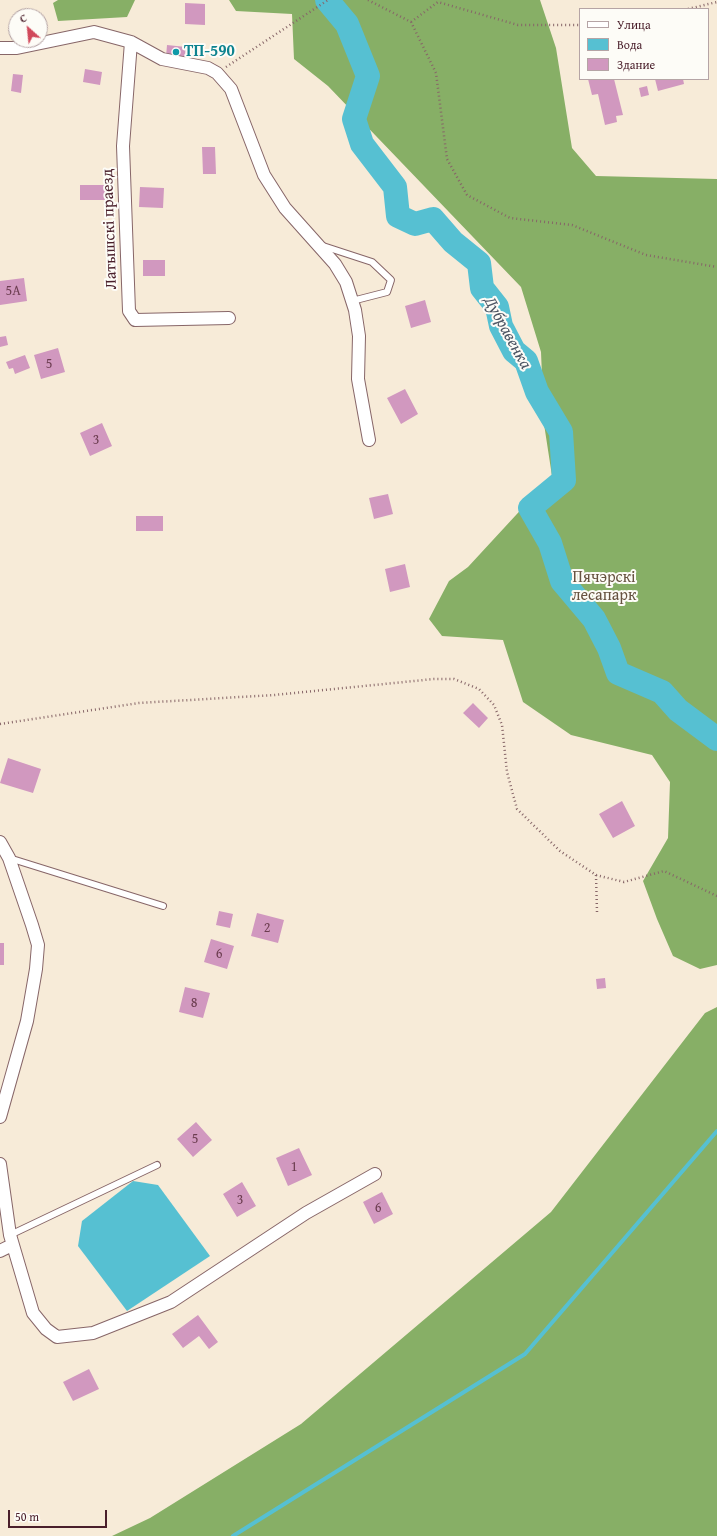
<!DOCTYPE html>
<meta charset="utf-8">
<style>
body{margin:0}
#map{position:relative;width:717px;height:1536px;overflow:hidden;background:#f7ebd8;font-family:"Gentium Book Plus",serif}
canvas{display:block}
.legend{position:absolute;left:579px;top:8px;width:130px;height:72px;box-sizing:border-box;background:#fdfcf7;border:1px solid #b5a4a5;margin:0;padding:5px 7px;list-style:none;font-size:12px;color:#4a1f2b}
.legend li{display:flex;align-items:center;gap:8px;height:20px}
.legend b{width:20px;border:1px solid #b5a4a5}
.north{position:absolute;left:8px;top:8px;width:40px;height:40px;box-sizing:border-box;background:#fdfcf7;border:1px solid #b5a4a5;border-radius:50%;rotate:333deg;font-size:11px;font-weight:700;line-height:16px;text-align:center;color:#4a1f2b}
.north::after{content:'';display:block;margin:auto;width:14px;height:18px;background:#d1495b;clip-path:polygon(50% 0,100% 100%,50% 72%,0 100%)}
.scale{position:absolute;left:8px;top:1510px;width:99px;height:18px;box-sizing:border-box;border:2px solid #4a1f2b;border-top:0;padding-left:5px;font-size:12px;line-height:14px;white-space:nowrap;color:#4a1f2b;-webkit-text-stroke:3px #fdfcf7;paint-order:stroke}
</style>
<div id="map">
<canvas width="717" height="1536"></canvas>
<ul class="legend">
<li><b style="height:5px;background:#fff"></b>Улица</li>
<li><b style="height:11px;background:#56c0d2"></b>Вода</li>
<li><b style="height:11px;background:#d198bf"></b>Здание</li>
</ul>
<div class="north">С</div>
<div class="scale">50 m</div>
</div>
<script>
const g = document.querySelector('canvas').getContext('2d');
g.lineJoin = 'round';
function fillPath(path, color) {
  g.fillStyle = color;
  g.fill(path, 'evenodd');
}
function strokePath(path, color, width, dash) {
  g.strokeStyle = color;
  g.lineWidth = width;
  g.lineCap = dash ? 'butt' : 'round';
  g.setLineDash(dash || []);
  g.stroke(path);
}
function label(font, color, halo, rows, align = 'center') {
  g.font = font + ' "Gentium Book Plus",serif';
  g.lineWidth = 4;
  g.setLineDash([]);
  g.textBaseline = 'middle';
  g.strokeStyle = halo;
  g.fillStyle = color;
  for (const [text, x, y, turn = 0] of rows) {
    g.save();
    g.translate(x, y);
    g.rotate((+turn || 0) * Math.PI / 180);
    g.textAlign = isNaN(turn) ? turn : align;
    if (halo) g.strokeText(text, 0, 0);
    g.fillText(text, 0, 0);
    g.restore();
  }
}
fillPath(new Path2D(`
 M58 0H135L127 17 58 21 53 3Z
 M229 0H540L556 48 572 148 596 176 717 179V965L700 969 673 956 657 919 643 881 668 838 670 782 652 755 571 735 523 702 503 640 442 636 429 619 449 581 468 567 552 476 544 424 541 352 521 287 328 86 294 59 292 14 236 11Z
 M717 1007V1536H112L150 1518 301 1424 551 1212 705 1013Z`), '#87af66');
fillPath(new Path2D(`
 M133 1181 158 1185 210 1256 127 1311 78 1246 82 1221Z`), '#56c0d2');
strokePath(new Path2D(`
 M233 1536 525 1354 717 1131`), '#56c0d2', 4);
strokePath(new Path2D(`
 M327 0 347 24 368 76 354 119 362 144 395 187 398 216 415 224 433 219 453 242 479 263 482 288 497 307 501 326 514 351 526 361 537 392 561 432 564 480 530 508 550 543 562 581 594 619 609 648 618 673 662 692 678 710 717 739`), '#56c0d2', 24);
fillPath(new Path2D(`
 M185 3 205 4V25L185 24Z
 M167 45 186 47 185 59 166 57Z
 M85 69 102 72 100 85 83 82Z
 M13 74 23 75 21 93 11 91Z
 M588 79H614L623 115 616 116 617 122 605 125 598 94 592 95Z
 M655 79H683L684 84 658 91Z
 M647 86 649 95 641 97 639 88Z
 M202 147H215L216 174H203Z
 M80 185H105V200H80Z
 M140 187 164 188 163 208 139 207Z
 M143 260H165V276H143Z
 M24 278 27 301 0 305V281Z
 M425 300 431 322 411 328 405 306Z
 M6 336 8 345 0 347V337Z
 M58 348 65 372 41 379 34 355Z
 M25 355 30 368 15 374 13 368 9 369 6 362Z
 M405 389 418 414 401 424 387 398Z
 M102 423 112 446 90 456 80 433Z
 M388 494 393 514 374 519 369 498Z
 M136 516H163V531H136Z
 M405 564 410 587 390 592 385 569Z
 M473 703 488 718 479 728 463 713Z
 M8 758 41 769 33 793 0 783Z
 M622 801 635 826 613 838 599 814Z
 M219 911 233 914 230 928 216 925Z
 M257 913 284 920 278 943 251 936Z
 M211 939 234 946 227 969 204 962Z
 M0 943H4V965H0Z
 M605 978 606 988 597 989 596 979Z
 M185 987 210 993 203 1018 179 1012Z
 M196 1122 212 1140 193 1157 177 1139Z
 M299 1148 312 1175 288 1186 276 1158Z
 M242 1182 256 1206 237 1217 223 1194Z
 M382 1192 393 1214 374 1224 363 1202Z
 M198 1315 218 1342 209 1349 199 1336 183 1348 172 1334Z
 M89 1369 99 1389 73 1401 63 1382Z`), '#d198bf');
const lane = new Path2D(`
 M323 246 372 262 391 280 387 292 352 301
 M9 858 163 906
 M10 1235 157 1165`);
const street = new Path2D(`
 M131 42 123 146 129 311 135 320 229 318
 M0 48H17L94 32 131 42 162 59 208 68 217 73 231 89 264 175 285 208 335 264 346 282 355 310 359 336 358 379 369 440
 M0 842 9 858 32 925 38 945 36 969 27 1021 0 1117
 M0 1164 10 1235 33 1313 46 1329 57 1337 93 1333 171 1302 306 1213 375 1174
 M0 1251 12 1245`);
strokePath(lane, '#876668', 8);
strokePath(street, '#876668', 14);
strokePath(new Path2D(`
 M368 0 411 22 436 73 447 159 467 195 510 218 572 225 646 255 717 267
 M688 9 717 2
 M411 22 438 2 518 25H580
 M226 67 328 0
 M0 724 139 703 274 695 434 679H454L479 689 494 705 502 725 507 772 517 809 560 851 596 875 597 912
 M596 875 624 882 664 871 717 896`), '#876668', 2.5, [1, 3]);
strokePath(lane, '#fff', 6);
strokePath(street, '#fff', 12);
for (const [x, y, r, color] of [
 [176,52,4,"#0f9aa8"]
]) {
  const dot = new Path2D();
  dot.arc(x, y, r, 0, 2 * Math.PI);
  g.fillStyle = color;
  g.fill(dot);
  strokePath(dot, '#fdfcf7', 1.5);
}
label('14px', '#6c3d50', null, [
 ["5А",13,291],
 ["5",49,364],
 ["3",96,440],
 ["2",267,928],
 ["6",219,954],
 ["8",194,1003],
 ["5",195,1139],
 ["1",294,1167],
 ["3",240,1200],
 ["6",378,1208]
]);
label('bold 16px', '#0d838f', '#fdfcf7', [
 ["ТП-590",184,52]
], 'left');
label('16px', '#4a1f2b', '#fdfcf7', [
 ["Латышскі праезд",110,229,-92]
]);
label('16px', '#675341', '#fdfcf7', [
 ["Пячэрскі",604,578],
 ["лесапарк",604,596]
]);
label('italic 17px', '#4e5765', '#fdfcf7', [
 ["Дубравенка",507,333,61]
]);
</script>
